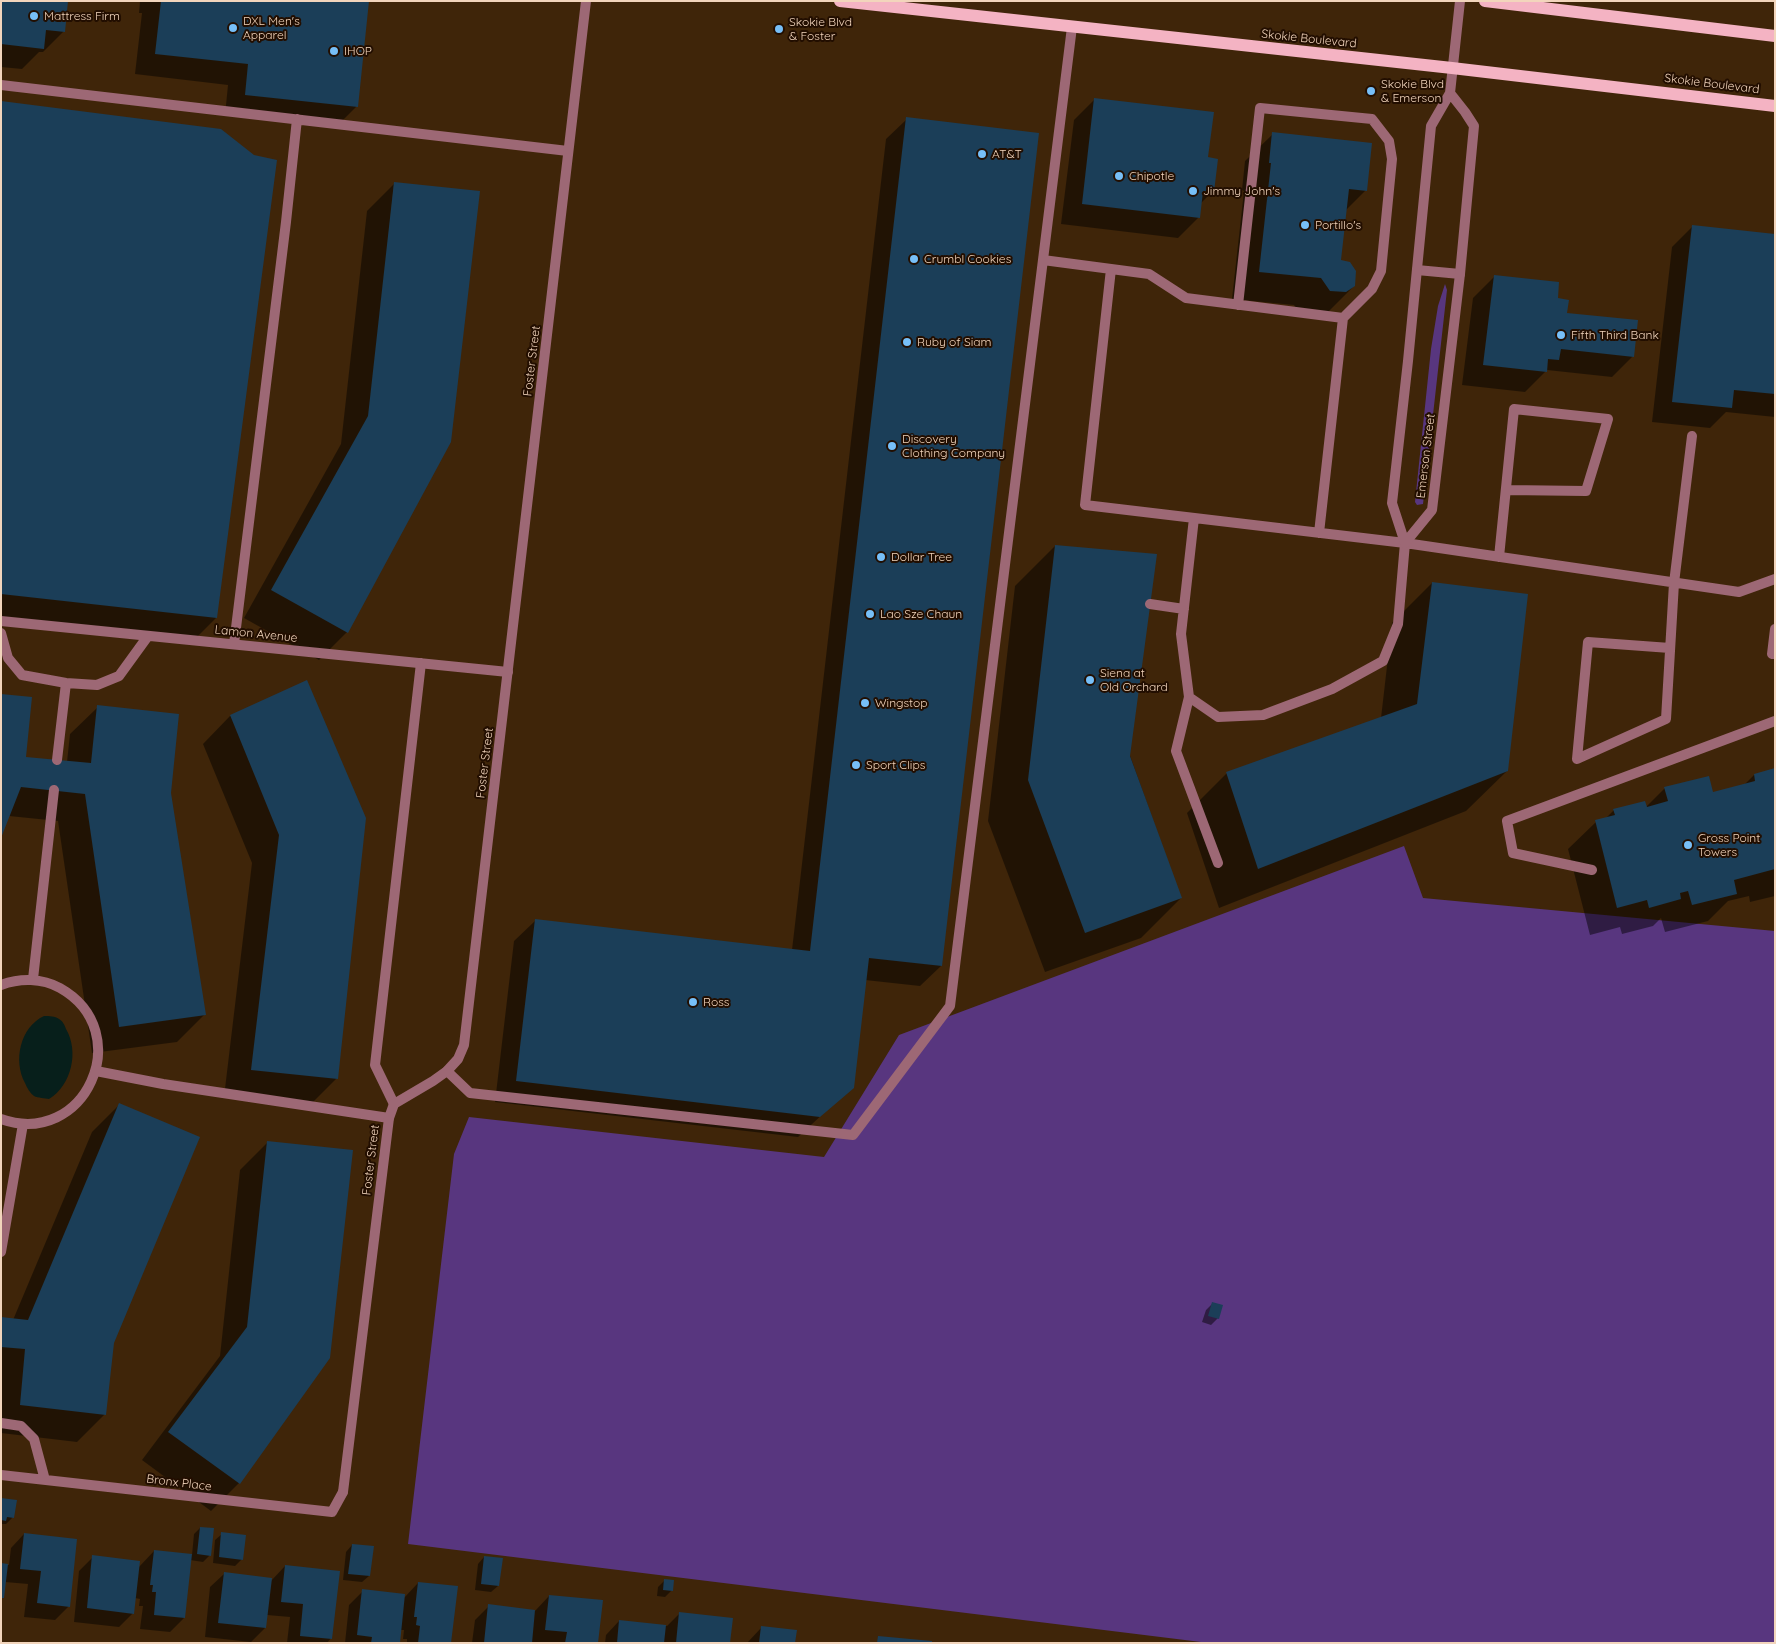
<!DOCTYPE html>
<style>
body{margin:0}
#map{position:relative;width:1776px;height:1644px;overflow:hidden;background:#3f2509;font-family:Quicksand,sans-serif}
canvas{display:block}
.frame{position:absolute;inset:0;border:2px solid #f2d5bc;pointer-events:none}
</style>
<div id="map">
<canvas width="1776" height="1644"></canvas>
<div class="frame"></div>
</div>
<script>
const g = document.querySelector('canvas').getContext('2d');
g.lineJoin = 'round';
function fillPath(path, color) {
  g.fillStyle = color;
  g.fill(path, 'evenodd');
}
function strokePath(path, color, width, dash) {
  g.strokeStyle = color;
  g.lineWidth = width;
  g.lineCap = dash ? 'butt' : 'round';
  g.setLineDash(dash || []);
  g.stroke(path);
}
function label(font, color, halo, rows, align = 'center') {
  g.font = font + ' Quicksand,sans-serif';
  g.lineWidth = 4;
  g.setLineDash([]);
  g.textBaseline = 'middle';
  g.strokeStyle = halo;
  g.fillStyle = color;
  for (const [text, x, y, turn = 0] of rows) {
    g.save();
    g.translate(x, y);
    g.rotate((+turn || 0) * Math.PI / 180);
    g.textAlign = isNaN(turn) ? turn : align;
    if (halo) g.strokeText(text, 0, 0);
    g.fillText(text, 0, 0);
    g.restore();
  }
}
fillPath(new Path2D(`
 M1445 284 1447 290 1423 504 1417 505 1415 502 1431 349 1438 306Z
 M1404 846 1423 898 1775 931V1643H1209L408 1544 454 1154 469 1117 824 1157 899 1035Z`), '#58367f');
fillPath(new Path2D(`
 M44 1016C49 1016 55 1016 59 1019 63 1021 65 1026 66 1029 79 1051 72 1085 49 1099 45 1098 38 1098 34 1096 30 1093 27 1088 25 1083 13 1061 20 1027 44 1016Z`), '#071f1b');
fillPath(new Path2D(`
 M1 1 64 31 43 52H39L22 69 1 67Z
 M140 1H368L356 107 335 128 225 115 228 85 135 74 142 13H139Z
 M1095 99 1207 158 1216 160 1212 192 1200 204 1199 217 1178 238 1061 224 1074 120Z
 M1 103 216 618 195 639 1 617Z
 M907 119 941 966 920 986 865 980 852 1087 798 1137 495 1102 514 941 535 921 792 950 886 139Z
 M1273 134 1366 190 1345 211 1340 261 1354 286 1326 314 1302 318 1294 305 1232 299 1244 191 1242 190 1245 161Z
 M394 184 347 632 319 660 244 618 341 444 367 211Z
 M1693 226 1775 236V417L1726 412 1710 428 1652 422 1672 247Z
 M1494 277 1556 299 1566 314 1633 356 1612 377 1547 370 1525 392 1462 385 1473 298Z
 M1055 546 1181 898 1141 938 1045 972 988 821 1015 586Z
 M1432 583 1507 771 1466 811 1219 908 1187 813 1227 773 1381 718 1392 623Z
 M307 682 337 1078 309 1106 224 1097 252 863 203 744 230 716Z
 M98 707 170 793 205 1014 177 1042 92 1053 58 821 9 816 24 758 67 762 70 734Z
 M1775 769V896L1750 902 1749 896 1728 901 1708 921 1665 932 1661 918 1653 926 1622 934 1620 927 1590 935 1568 849 1596 822 1605 819 1614 810 1646 807 1665 788 1712 793 1744 785 1754 775Z
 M120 1104 113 1343 105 1414 77 1442 1 1433V1319L13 1320 92 1132Z
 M268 1142 329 1358 239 1483 211 1511 142 1460 220 1356 240 1170Z
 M1213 1303 1218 1318 1211 1325 1202 1322 1206 1310Z
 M1 1499 13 1517 6 1524H1Z
 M200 1528 210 1555 203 1562 190 1560 184 1618 170 1632 140 1629 143 1606H139L140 1599 135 1598 133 1613 119 1627 74 1622 79 1571 93 1557 138 1568 154 1551 192 1555 194 1534Z
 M24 1534 69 1606 55 1620 24 1617 28 1584 5 1582 3 1597 1 1599V1565H9L11 1548Z
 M222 1534 242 1559 235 1566 213 1563 215 1540Z
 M352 1545 369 1576 362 1582 343 1580 346 1552Z
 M484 1557 498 1586 491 1592 475 1590 478 1564Z
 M285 1566 331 1638 327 1643H287L290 1617 267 1615 265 1628 251 1642 205 1637 210 1587 224 1574 271 1581Z
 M665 1580 672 1590 665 1597 657 1596 658 1587Z
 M418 1583 450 1643H407V1639H403L404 1630H400L398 1643H345L349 1605 363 1591 403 1599Z
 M549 1596 597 1643H472L475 1620 489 1606 535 1611Z
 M680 1613 729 1643H605L606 1635 619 1621 667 1626Z
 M761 1628 794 1643H747Z`), '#0007');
fillPath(new Path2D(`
 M1 1H68L65 32 46 30 44 49 1 44Z
 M161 1H369L358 107 245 95 248 64 155 54Z
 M1094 98 1214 112 1208 157 1218 159 1214 192 1203 191 1200 218 1082 204Z
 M1 101 221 129 254 155 277 160 217 618 1 594Z
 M906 117 1039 133 942 966 869 958 854 1088 820 1117 516 1081 535 919 810 951Z
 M1272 132 1372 143 1367 191 1349 189 1341 260 1350 262 1356 271 1355 286 1346 292 1330 291 1321 278 1259 272 1271 163H1269Z
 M394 182 480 191 451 442 348 633 271 590 368 416Z
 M1692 225 1775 234V394L1734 390 1732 408 1672 402Z
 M1494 275 1559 282 1558 298 1569 300 1567 313 1638 320 1634 357 1561 349 1559 360 1548 359 1547 372 1483 365Z
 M1055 545 1157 554 1130 756 1182 898 1085 933 1028 780Z
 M1432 582 1528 594 1508 771 1258 869 1226 772 1417 704Z
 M307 680 366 818 338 1079 251 1070 279 835 230 715Z
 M1 694 32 697 26 757 91 763 97 705 179 714 171 793 206 1015 119 1027 85 794 21 787 1 838Z
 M1775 768V869L1734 880 1737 894 1692 905 1688 891 1680 893 1681 899 1649 908 1647 900 1617 908 1595 820 1615 815 1613 809 1645 801 1647 807 1668 801 1664 787 1709 776 1713 792 1755 781 1754 774Z
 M119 1103 200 1137 114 1343 106 1415 20 1405 25 1349 1 1347V1317L28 1320Z
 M267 1141 353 1150 330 1358 240 1484 168 1432 247 1327Z
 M1212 1302 1223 1305 1219 1319 1208 1316Z
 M1 1498 17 1500 14 1518 7 1517 6 1521 1 1520Z
 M200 1527 214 1528 211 1556 197 1554Z
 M221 1532 246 1535 243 1560 219 1557Z
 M24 1533 77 1539 70 1607 37 1603 41 1571 20 1569Z
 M352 1544 374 1546 370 1576 348 1574Z
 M154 1550 192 1554 185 1618 154 1615 156 1592H152L153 1585H150Z
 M92 1555 140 1561 134 1614 87 1608Z
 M484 1556 503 1558 499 1586 481 1584Z
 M1 1563 8 1564 4 1598H1Z
 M285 1565 340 1571 332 1639 300 1636 303 1604 281 1602Z
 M224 1572 272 1578 266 1628 218 1623Z
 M664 1579 674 1580 673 1591 663 1590Z
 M418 1582 458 1586 451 1643H418L420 1626 416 1625 417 1617H414Z
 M362 1589 405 1594 400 1643H371L372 1637 357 1635Z
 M549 1595 603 1600 598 1643H565L567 1632 545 1630Z
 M488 1604 535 1610 532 1643H484Z
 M679 1612 733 1618 730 1643H676Z
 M619 1620 666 1625 664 1643H617Z
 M761 1626 797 1630 795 1643H759Z
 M878 1636 932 1641V1643H877Z`), '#1b3e58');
strokePath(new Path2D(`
 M1 85 568 151
 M1043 260 1149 274 1186 298 1343 318 1319 533
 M1111 269 1085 505 1405 543 1739 592 1775 579
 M1417 270 1460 274
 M1238 305 1260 108 1372 119 1389 141 1392 159 1381 271 1372 289 1343 318
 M1194 518 1181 634 1189 697 1218 717 1263 715 1332 689 1383 661 1398 624 1405 543
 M1499 557 1514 409 1608 419 1586 491 1507 490
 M1150 604 1184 609
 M1 621 508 672
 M1775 629 1772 654H1775
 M1 633 8 658 22 675 66 683 97 685 119 676 148 636
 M234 644 286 222 297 119
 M1670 648 1588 642 1577 759 1666 719 1674 583 1692 436
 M1189 697 1176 751 1218 863
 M57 760 66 683
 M1592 870 1513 853 1507 821 1775 721
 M33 979 54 790
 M1 985C20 978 42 978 60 988 138 1032 85 1149 1 1119
 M96 1071 163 1084 389 1118
 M447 1071 470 1093 853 1135 950 1006 1072 27
 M394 1104 375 1065 421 663
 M1 1252 23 1124
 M1 1423 21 1426 34 1439 45 1480
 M1 1475 332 1512 343 1492`), '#9d6875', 10);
strokePath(new Path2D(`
 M1405 543 1392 503 1408 361 1431 126 1450 93 1460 1
 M1405 543 1432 510 1460 274 1474 126 1465 112 1450 93
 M343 1492 389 1118 394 1104 433 1081 447 1071 458 1059 464 1045 586 1`), '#9d6875', 10);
strokePath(new Path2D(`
 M840 1 1452 68 1775 106
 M1485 1 1775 36`), '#f4b3c3', 12);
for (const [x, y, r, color] of [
 [34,16,5,"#77bff7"],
 [233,28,5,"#77bff7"],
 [779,29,5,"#77bff7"],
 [334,51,5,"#77bff7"],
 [1371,91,5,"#77bff7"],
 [982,154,5,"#77bff7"],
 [1119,176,5,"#77bff7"],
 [1193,191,5,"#77bff7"],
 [1305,225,5,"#77bff7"],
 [914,259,5,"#77bff7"],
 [1561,335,5,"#77bff7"],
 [907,342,5,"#77bff7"],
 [892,446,5,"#77bff7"],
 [881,557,5,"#77bff7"],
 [870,614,5,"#77bff7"],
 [1090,680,5,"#77bff7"],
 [865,703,5,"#77bff7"],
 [856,765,5,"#77bff7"],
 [1688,845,5,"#77bff7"],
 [693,1002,5,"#77bff7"]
]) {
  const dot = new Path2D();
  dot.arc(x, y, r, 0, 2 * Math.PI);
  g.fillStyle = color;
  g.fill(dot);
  strokePath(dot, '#220e00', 2);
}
label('12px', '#f2d5bc', '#220e00', [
 ["Mattress Firm",44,16],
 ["DXL Men's",243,21],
 ["Apparel",243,35],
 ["Skokie Blvd",789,22],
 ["& Foster",789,36],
 ["IHOP",344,51],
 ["Skokie Blvd",1381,84],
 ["& Emerson",1381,98],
 ["AT&T",992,154],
 ["Chipotle",1129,176],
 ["Jimmy John's",1203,191],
 ["Portillo's",1315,225],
 ["Crumbl Cookies",924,259],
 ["Fifth Third Bank",1571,335],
 ["Ruby of Siam",917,342],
 ["Discovery",902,439],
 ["Clothing Company",902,453],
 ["Dollar Tree",891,557],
 ["Lao Sze Chaun",880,614],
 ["Siena at",1100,673],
 ["Old Orchard",1100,687],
 ["Wingstop",875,703],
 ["Sport Clips",866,765],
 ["Gross Point",1698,838],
 ["Towers",1698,852],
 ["Ross",703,1002]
], 'left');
label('12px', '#f2d5bc', '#220e00', [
 ["Skokie Boulevard",1309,39,6],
 ["Skokie Boulevard",1712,84,7],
 ["Foster Street",532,361,-83],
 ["Emerson Street",1426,456,-83],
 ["Lamon Avenue",256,634,6],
 ["Foster Street",485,763,-83],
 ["Foster Street",371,1160,-83],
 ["Bronx Place",179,1483,7]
]);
</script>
